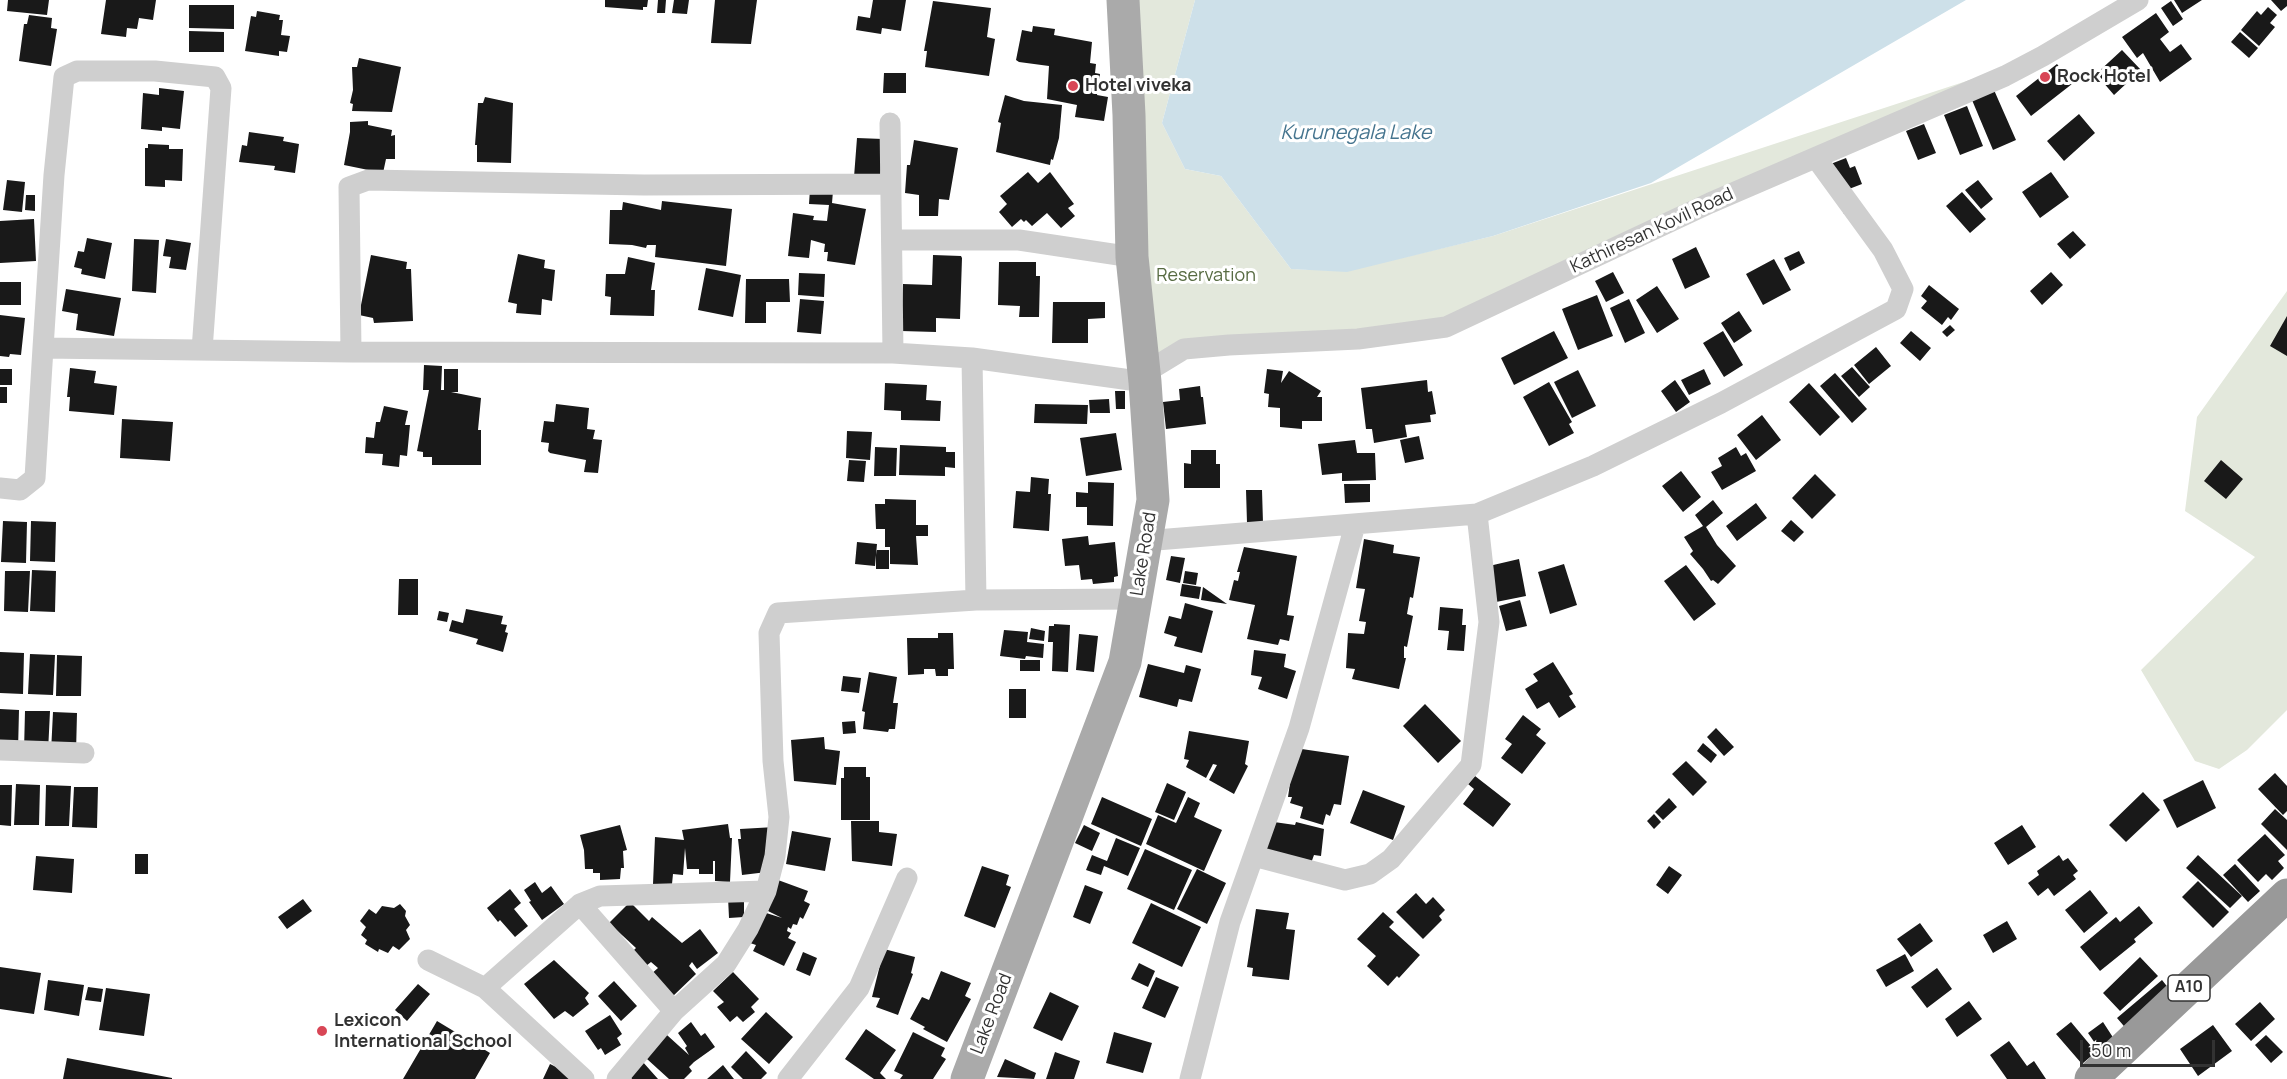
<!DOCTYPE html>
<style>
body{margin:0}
#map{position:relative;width:2287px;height:1079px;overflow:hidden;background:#fff;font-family:Manrope,sans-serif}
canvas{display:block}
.scale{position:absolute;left:2080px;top:1040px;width:135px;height:27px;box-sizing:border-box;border:3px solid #323232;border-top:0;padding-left:8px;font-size:18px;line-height:21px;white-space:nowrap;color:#323232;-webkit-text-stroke:4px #fff;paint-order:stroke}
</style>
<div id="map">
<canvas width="2287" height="1079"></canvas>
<div class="scale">50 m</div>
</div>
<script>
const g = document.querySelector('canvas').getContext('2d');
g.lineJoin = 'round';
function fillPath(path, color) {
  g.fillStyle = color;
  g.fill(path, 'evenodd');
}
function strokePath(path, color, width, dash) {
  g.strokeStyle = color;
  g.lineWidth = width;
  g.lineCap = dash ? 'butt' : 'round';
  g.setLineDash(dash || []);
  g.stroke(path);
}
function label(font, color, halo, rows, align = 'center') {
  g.font = font + ' Manrope,sans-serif';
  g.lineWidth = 6;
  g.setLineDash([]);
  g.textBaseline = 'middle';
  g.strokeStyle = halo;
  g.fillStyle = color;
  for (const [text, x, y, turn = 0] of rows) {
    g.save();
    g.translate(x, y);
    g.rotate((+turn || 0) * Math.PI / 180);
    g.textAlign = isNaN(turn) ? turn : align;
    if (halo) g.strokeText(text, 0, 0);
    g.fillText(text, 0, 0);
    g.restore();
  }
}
fillPath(new Path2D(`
 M1123 0H1195L1162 123 1185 169 1221 176 1291 269 1347 271 1493 236 2043 56 1446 327 1229 345 1143 374Z
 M2287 291V710L2247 750 2219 769 2195 761 2141 670 2255 557 2185 511 2197 417Z`), '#e3e8dc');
fillPath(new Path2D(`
 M1195 0H1966L1651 183 1493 236 1347 272 1291 269 1221 176 1185 169 1162 123Z`), '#cde0e9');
fillPath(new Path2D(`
 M8 0H49L47 15 7 11Z
 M106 0H156L153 20 139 18 137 29 127 28 126 37 101 34Z
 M605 0H648L647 7H643V10L605 7Z
 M658 0H666L665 13H657Z
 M674 0H689L687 14 672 13Z
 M715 0H757L751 44 711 43Z
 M873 0H906L901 31 882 28 881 34 856 30 858 16 870 18Z
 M2174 0H2202L2182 13Z
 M2271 0H2287V6L2281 11Z
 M933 1 991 8 987 37 995 39 989 76 925 67 927 51H924Z
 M2171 1 2183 19 2173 26 2161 8Z
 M189 5H234V29L189 28Z
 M2268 7 2277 15 2270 23 2275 27 2259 46 2241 30 2257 11 2261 15Z
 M257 11 280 15 279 20H283L281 35 290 36 287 52 279 51V56L245 51 251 16 256 17Z
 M2156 13 2169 32 2160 39 2170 52 2181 44 2192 59 2160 82 2143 53 2137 58 2122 37Z
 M29 15 52 18 51 28 57 29 51 66 19 61 24 24H27Z
 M1033 26 1055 29 1054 35 1092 42 1090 63 1096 64 1095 73 1100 74 1097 95 1108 97 1104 121 1075 117 1077 105 1047 99 1049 66 1019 62 1016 60 1022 30 1032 32Z
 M189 31 224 32V52H189Z
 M2240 32 2258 48 2249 58 2231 42Z
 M2122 50 2141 70 2114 95 2096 74Z
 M359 58 401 67 392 112 352 111 353 104 350 103 353 90 352 67H357Z
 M2057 64 2072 84 2031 116 2016 96Z
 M884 73H906V93H883Z
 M159 88 184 91 180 129 162 127V131L141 129 143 93 159 95Z
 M1994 90 2016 140 1993 150 1972 100Z
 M1005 95 1024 101 1062 105 1059 138 1053 160 1051 159 1050 165 996 152 1001 123 998 122Z
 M485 97 513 103 511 163 477 162V145H475L478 103H483Z
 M1967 106 1983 146 1960 155 1944 115Z
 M2079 114 2095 133 2064 161 2047 141Z
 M368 121V125L392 130 391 136 395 135V159H386L383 173 344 165 350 132V122Z
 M1924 124 1936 153 1918 160 1906 131Z
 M249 132 284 137 283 141 299 144 295 173 274 170 275 166 239 162 242 145 247 146Z
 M857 138 883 139 880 179 854 177Z
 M914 140 958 148 949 200 939 199 938 216H919V195L905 193 907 165H910Z
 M148 144 169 145V149H183L182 181 165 180V187L145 186V148H148Z
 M1846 158 1850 168 1855 166 1862 184 1849 189 1857 209 1844 214 1828 165Z
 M1028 172 1038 183 1050 172 1074 204 1068 208 1075 216 1061 228 1047 213 1032 226 1026 220 1024 222 1021 219 1012 227 999 212 1007 204 1000 196Z
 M2051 172 2069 197 2040 218 2022 192Z
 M7 180 25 182 22 212 3 210Z
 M1978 180 1993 199 1981 209 1965 190Z
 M810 189 833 191 832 203 866 209 855 265 827 261 828 252H824L825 244 811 240 809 258 788 256 793 213 814 216 813 220 827 221 829 205 809 204Z
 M1962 192 1986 219 1970 233 1946 206Z
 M26 195H35V211L25 210Z
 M662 201 732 209 726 266 655 257 656 245H647L646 248 632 245 609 244 610 210H622L623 202 661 210Z
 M34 219 36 261 0 263V221Z
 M2073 231 2086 245 2070 259 2057 244Z
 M87 238 112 243 105 279 81 274 82 269 74 267 78 251 84 252Z
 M134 239 159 240 156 293 132 291Z
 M166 239 191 243 186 270 169 268 171 257 163 256Z
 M1696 247 1710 277 1685 289 1672 259Z
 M1799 251 1805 263 1790 271 1784 258Z
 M518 254 545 260 544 268 555 270 552 301 542 299 541 315 516 313 517 304 508 302Z
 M371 255 407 262 406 269H411L413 321 374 323 373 318 359 315Z
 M933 255 961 256 962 258 960 319 936 318V332L901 331 903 284 932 285Z
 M628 257 655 263 651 290H655L654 316 610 315 611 297 605 296 606 274H625Z
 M1774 259 1791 290 1763 305 1746 274Z
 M999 262H1036V276H1040L1039 317H1019L1020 306 998 305Z
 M706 268 741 275 733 317 698 310Z
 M1613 272 1624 293 1606 302 1595 281Z
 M2051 272 2063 285 2042 305 2030 291Z
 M799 273 825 274 824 297 798 295Z
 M746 279H789L790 302H766V323H745Z
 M0 282H21V305H0Z
 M1929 285 1959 309 1951 320 1948 317 1942 325 1921 308 1927 301 1921 296Z
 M1657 286 1679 319 1657 333 1636 300Z
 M66 289 121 298 114 336 76 330 78 314 62 311Z
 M1597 295 1613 336 1578 350 1562 309Z
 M800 299 824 301 821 334 797 332Z
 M1629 299 1645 333 1625 343 1610 308Z
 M1053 302H1105V318L1088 319V343H1052Z
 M1739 311 1752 331 1734 343 1721 323Z
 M0 315 25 318 21 355 10 354 9 357 0 356Z
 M2287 316V356L2270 346Z
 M1950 325 1955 330 1947 337 1942 332Z
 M1554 331 1568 358 1514 385 1501 358Z
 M1723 331 1743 365 1724 377 1703 343Z
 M1911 331 1931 348 1920 361 1900 343Z
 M1876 347 1891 366 1869 384 1854 365Z
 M424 365 442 366 441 390H444V369H458V392H451L481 398 478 430H481V465H432V457H423V452L417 451 429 390H423Z
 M1852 367 1870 387 1859 397 1841 376Z
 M70 368 96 371 94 383 117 386 114 415 69 411 70 397H67Z
 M0 369H12V385H0Z
 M1267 369 1283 371 1281 383 1289 371 1321 391 1317 397H1322V421H1302V429L1280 427V408L1268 407 1269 394 1264 393Z
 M1704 369 1711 384 1689 395 1681 380Z
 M1578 370 1596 406 1572 418 1554 382Z
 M1835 373 1867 409 1852 423 1820 386Z
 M1427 380 1428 392 1432 391 1436 414 1430 415 1431 422 1405 425 1407 437 1374 443 1372 429H1366L1361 388Z
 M1675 380 1690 402 1676 412 1661 391Z
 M1549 382 1572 422 1569 424 1574 433 1549 446 1523 397Z
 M885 383 927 385 926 400 941 401 940 421 901 420V411L884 410Z
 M1809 383 1840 417 1820 436 1789 402Z
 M1200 386 1201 397H1203L1206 424 1166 429 1163 402 1180 400 1179 389Z
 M0 387H7V403H0Z
 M1115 391H1125V409H1116Z
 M1109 399 1110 413H1090L1089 400Z
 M556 404 589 408 587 429 595 430 593 439 602 440 598 473 584 472 586 460 550 453 548 451 549 443 541 442 544 421 554 422Z
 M1035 404 1088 405 1087 424 1034 423Z
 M384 406 408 411 405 425H410L407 456 400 455 399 467 382 465 383 454 365 453 366 437 374 438 376 422H380Z
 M1762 415 1781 440 1756 460 1737 435Z
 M122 419 173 422 170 461 120 458Z
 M847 431 872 432 870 460 846 458Z
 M1116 433 1122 470 1086 476 1080 438Z
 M1419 436 1424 459 1405 463 1400 440Z
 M1355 440 1357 453H1375L1376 480 1342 481V473L1322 475 1318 444Z
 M900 445 946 447V452H955V468L945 467V476L899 475Z
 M875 447 897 448 896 476H874Z
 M1736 447 1741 456 1746 453 1756 471 1722 490 1711 472 1722 466 1718 458Z
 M1191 450H1216V464H1220V488H1184V463L1191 464Z
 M849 460 866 461 864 482 847 481Z
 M2221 460 2243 479 2226 499 2204 481Z
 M1681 471 1701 497 1683 512 1662 486Z
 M1815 474 1836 495 1812 519 1792 498Z
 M1031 477 1049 479 1048 494H1051L1049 531 1013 528 1016 491 1030 492Z
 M1088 482 1114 483 1113 526 1087 525V507H1076V492L1088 493Z
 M1344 484H1370V502L1345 503Z
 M1246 490H1262L1263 523H1247Z
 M885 499 916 500V525H928V536H916L918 565 890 564V547H885V529H876L875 504H885Z
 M1713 500 1723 513 1706 527 1717 545 1736 566 1718 584 1713 580 1711 581 1703 569 1690 554 1693 551 1684 537 1703 526 1695 515Z
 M1756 503 1767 518 1737 541 1726 526Z
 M1791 520 1804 532 1794 542 1781 531Z
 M3 521 27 522 26 563 1 562Z
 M31 521 56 522 55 562 30 561Z
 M1088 536 1089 545 1115 542 1118 576 1114 577V582L1093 584 1092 579 1081 580 1079 565 1065 566 1062 539Z
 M1364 539 1394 545 1393 553 1420 557 1413 598 1410 597 1407 614 1413 616 1407 647 1404 646V658H1406L1399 689 1352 679 1355 669 1346 668 1348 633 1364 634 1366 622 1359 621 1365 589 1356 588Z
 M857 542 877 544 875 566 855 564Z
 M1244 547 1297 556 1287 615 1294 616 1289 641 1280 639 1278 645 1247 639 1255 605 1229 600 1234 580 1238 581 1240 572H1237Z
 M876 550H889V569H876Z
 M1171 556 1185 558 1180 583 1166 580Z
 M1519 559 1526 596 1496 602 1489 566Z
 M1564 564 1577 605 1550 614 1538 572Z
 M1686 565 1716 604 1694 621 1664 581Z
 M32 570 56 571 55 612 30 611Z
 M5 571H30L28 612 4 611Z
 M1185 571 1198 573 1196 585 1183 583Z
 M399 579H418V615H398Z
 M1182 584 1201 587 1199 599 1180 596Z
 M1203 587 1227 604 1201 600Z
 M1520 600 1527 626 1506 631 1499 606Z
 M1185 603 1213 611 1202 653 1174 646 1177 637 1164 633 1169 616 1181 619Z
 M1440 607 1463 609 1462 625H1466L1464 651 1447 650 1449 631 1438 630Z
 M466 609 503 616 501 624 507 625 505 632 508 633 503 652 476 644 478 639 449 631 452 620 463 623Z
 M439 611 449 613 447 622 437 620Z
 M1054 624 1070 625 1068 672 1052 671 1053 642H1048L1049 626H1054Z
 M1031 628 1045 631 1044 641 1029 639Z
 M1004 630 1028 632 1027 642 1044 644 1043 658 1026 656 1025 659 1000 656Z
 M938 633H953L954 669H948V676H936L935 669H924V674L908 675 907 638H938Z
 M1079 634 1098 636 1094 672 1076 670Z
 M1254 650 1286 654 1284 667 1296 671 1287 699 1258 689 1262 677 1251 675Z
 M0 652 24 653 23 694 0 693Z
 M30 654 55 655 53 695 28 694Z
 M57 655 82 656 81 696H56Z
 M1020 660H1040V671H1020Z
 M1553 662 1573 694 1569 696 1576 707 1559 718 1549 702 1537 709 1525 689 1538 681 1533 674Z
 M1148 664 1184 673 1186 665 1201 669 1192 702 1179 699 1177 707 1139 697Z
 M869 672 897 677 893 703H898L895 729H889L888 732 863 729 865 712 862 711Z
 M843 676 861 678 859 693 841 691Z
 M1009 689H1026V718H1009Z
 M1425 704 1461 741 1438 763 1403 726Z
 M0 709 19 710 18 751 0 750Z
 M25 711H50L48 752 24 751Z
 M53 712 77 713 76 753 51 752Z
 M1523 715 1541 729 1536 735 1546 743 1522 774 1501 758 1512 744 1505 739Z
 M855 721 856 733 843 734 842 722Z
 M1716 728 1734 747 1724 756 1707 737Z
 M1189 731 1249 741 1245 764 1248 766 1234 794 1209 780 1217 765 1213 764 1206 778 1186 767 1189 760 1184 759Z
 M824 737 825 749 840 751 836 785 794 781 791 740Z
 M1703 743 1717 755 1711 763 1697 751Z
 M1295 748 1349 756 1341 805 1334 804 1330 816 1326 814 1323 825 1300 818 1303 807 1290 803 1292 797H1288Z
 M1686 761 1707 782 1693 796 1672 774Z
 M844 767H866V777H870V820H841V778H844Z
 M2275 773 2287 786V811L2283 815 2258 789Z
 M1475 776 1511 804 1493 827 1463 804 1474 789 1468 784Z
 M2203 780 2216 808 2177 828 2163 800Z
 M1167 783 1186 792 1174 820 1155 812Z
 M16 784 40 785 39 825H14Z
 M0 785H12L11 826 0 825Z
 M46 785 71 786 69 826H45Z
 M74 787H98L97 828 72 827Z
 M1363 790 1405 806 1393 840 1350 823Z
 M2143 792 2160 810 2126 842 2109 825Z
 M1102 797 1152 819 1141 846 1091 824Z
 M1188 797 1200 803 1194 817 1222 830 1204 871 1146 844 1158 815 1176 823Z
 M1669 798 1677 807 1663 820 1655 812Z
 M2275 809 2287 820V850L2261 824Z
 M1654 814 1661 822 1654 829 1647 821Z
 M851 821H879V832L897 834 892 866 852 861Z
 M1267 821 1295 825 1296 822 1324 829 1321 856 1314 855 1310 866 1266 851Z
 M728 824 730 838H732L730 882 715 881V861H713V874H699V869H687L685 848 683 875 673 874 672 884H653L655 837 684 840 682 830Z
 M620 825 627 850 623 851 624 868H621L620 879 600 880V873H593V869H585L584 850 580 835Z
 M1084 825 1100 833 1092 851 1075 843Z
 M2022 825 2036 847 2008 865 1994 843Z
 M775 827 767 872 742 875 738 839H741L740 829Z
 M792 831 831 838 825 871 786 864Z
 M2265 834 2285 855 2278 861 2284 868 2272 880 2266 874 2258 882 2237 860Z
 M1116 838 1140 848 1128 876 1104 866 1101 875 1086 870 1092 855 1107 861Z
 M1145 849 1192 870 1174 910 1127 889Z
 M135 854H148V874H135Z
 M2059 855 2063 861 2068 858 2078 871 2073 875 2076 879 2054 896 2048 888 2038 896 2028 883 2039 875 2037 871Z
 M2198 855 2242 896 2230 908 2186 868Z
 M36 856 74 859 72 893 33 890Z
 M2235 864 2260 891 2248 902 2223 875Z
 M982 866 1009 875 1006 885 1011 887 995 928 964 916Z
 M1669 866 1682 875 1668 894 1656 885Z
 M1197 869 1226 883 1207 924 1177 909Z
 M778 880 808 891 804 901 810 904 803 919 800 917 797 925 793 924 791 929 788 927 787 931 791 933 788 938 796 942 784 966 753 951 756 945 750 943 760 911 782 918 768 911Z
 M2198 881 2229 912 2213 928 2182 897Z
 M535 882 542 893 551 886 564 904 542 920 529 902 531 901 524 890Z
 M1085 885 1103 892 1090 924 1073 917Z
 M510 889 521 903 514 909 528 926 515 937 500 920 498 922 487 908Z
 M2090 890 2108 913 2084 933 2065 910Z
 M1416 893 1426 904 1433 897 1445 910 1439 916 1442 920 1423 939 1396 912Z
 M744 896V917L729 918 728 897Z
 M303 899 312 911 287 929 278 917Z
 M630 902 649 921 652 917 682 943 700 929 718 953 697 969 692 962 689 966 696 974 672 997 650 975 658 968 651 962 646 966 632 952 636 948 609 923Z
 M1151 903 1201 927 1182 967 1132 943Z
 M400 904 406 911 405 916 410 925 406 930 410 939 399 950 393 946 388 953 379 949 378 952 365 944 367 940 361 935 366 927 360 921 369 909 376 914 382 906 394 908Z
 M2139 906 2153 923 2134 939 2136 942 2100 971 2080 947 2116 917 2120 922Z
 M1256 909 1289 913 1286 929 1295 930 1289 980 1252 976 1253 968 1247 967Z
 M1383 912 1394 922 1389 927 1420 955 1399 978 1397 976 1388 986 1367 966 1376 956 1357 939Z
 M2007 921 2017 939 1993 953 1983 935Z
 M1920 923 1933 941 1911 957 1897 939Z
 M884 949 915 957 911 973 913 974 898 1015 876 1007 880 998 872 997Z
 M803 952 817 958 810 976 796 970Z
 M1905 954 1914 971 1886 987 1876 970Z
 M2140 957 2158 976 2120 1011 2103 993Z
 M554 960 589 993 585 998 589 1004 573 1017 565 1011 554 1019 524 984Z
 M1139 963 1155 971 1148 987 1131 979Z
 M0 967 41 973 34 1014 0 1009Z
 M1937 968 1952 989 1927 1008 1911 987Z
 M941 971 971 983 965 996 971 999 947 1042 923 1029 925 1027 910 1019 922 997 929 1000Z
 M733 972 759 999 751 1007 755 1012 743 1022 737 1016 730 1022 717 1007 724 1002 713 991Z
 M1156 977 1179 987 1165 1018 1142 1008Z
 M48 980 84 985 79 1016 44 1010Z
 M2162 980 2173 994 2129 1032 2117 1018Z
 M614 981 637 1006 621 1021 598 996Z
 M418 984 430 994 407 1021 395 1010Z
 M88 987 103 989 101 1002 85 1000Z
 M106 988 150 994 144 1036 99 1030Z
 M1050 992 1079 1006 1062 1041 1033 1028Z
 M1969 1001 1982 1019 1957 1037 1945 1019Z
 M2260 1002 2275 1019 2251 1041 2235 1024Z
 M766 1012 793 1037 769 1064 741 1039Z
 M610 1015 622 1034 617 1038 621 1045 605 1055 601 1048 598 1050 585 1031Z
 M437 1021 490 1053 475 1079H403Z
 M691 1022 701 1036 705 1033 715 1047 694 1062 689 1067 692 1071 684 1079H669L636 1049 657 1026 689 1055 685 1048 687 1046 678 1033Z
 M2071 1022 2096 1052 2082 1064 2056 1034Z
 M2103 1022 2114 1039 2099 1049 2088 1033Z
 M2213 1025 2232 1051 2198 1076 2180 1049Z
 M866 1029 896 1050 880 1073 886 1079H874L845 1059Z
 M913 1032 945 1048 941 1056 946 1059 933 1079H900L903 1075 894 1071Z
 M1114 1032 1152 1043 1143 1073 1106 1063Z
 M2266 1035 2283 1052 2271 1063 2255 1045Z
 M2009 1041 2027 1066 2034 1061 2046 1079H2007L1990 1055Z
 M746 1051 767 1073 761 1079H743L731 1067Z
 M1055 1052 1080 1061 1074 1079H1046Z
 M67 1058 172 1078V1079H63Z
 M1005 1059 1036 1073 1034 1079 997 1077Z
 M642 1061 658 1079H632L628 1074Z
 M550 1064 581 1079H543Z
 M723 1065 734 1079H707Z`), '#191919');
strokePath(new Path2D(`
 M890 123 893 353
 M893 240H1019L1132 257
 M43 348 54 175 64 77 77 71H155L215 77 221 88 202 350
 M351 352 349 187 368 180 644 185 889 184
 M972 358 976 600
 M1143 374 1184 349 1229 345 1358 339 1446 327 1710 203 2005 76 2043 56 2138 0
 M0 488 20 490 35 478 43 348 351 352 893 353 972 358 1145 382
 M1144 541 1477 514 1593 466 1721 403 1896 309 1903 289 1883 250 1816 158
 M0 750 84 753
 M1254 856 1345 880 1370 874 1391 859 1471 765 1489 622 1477 514
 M580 904 674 1011
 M428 960 485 988 584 1079
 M485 988 580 904 600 896 766 891
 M617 1079 674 1011 726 964 748 929 766 891 775 856 779 817 773 761 769 633 778 613 976 600 1138 599
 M788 1079 859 988 907 878
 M1190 1079 1230 922 1299 728 1355 525`), '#cfcfcf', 21);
strokePath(new Path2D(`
 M967 1079 1125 662 1153 500 1145 382 1132 257 1129 115 1123 0`), '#aaa', 33);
strokePath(new Path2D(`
 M2091 1079 2287 895`), '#999', 33);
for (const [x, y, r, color] of [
 [2045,77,6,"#d84656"],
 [1073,86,6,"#d84656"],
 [322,1031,6,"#d84656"]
]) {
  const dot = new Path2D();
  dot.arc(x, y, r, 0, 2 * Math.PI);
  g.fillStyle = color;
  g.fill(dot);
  strokePath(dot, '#fff', 2);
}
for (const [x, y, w] of [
 [2189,988,42]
]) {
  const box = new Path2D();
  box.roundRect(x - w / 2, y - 13, w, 26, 4.5);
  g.fillStyle = '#fff';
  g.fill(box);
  strokePath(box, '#323232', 1.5);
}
label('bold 16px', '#323232', null, [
 ["A10",2189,988]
]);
label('bold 18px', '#323232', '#fff', [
 ["Rock Hotel",2057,77],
 ["Hotel viveka",1085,86],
 ["Lexicon",334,1021],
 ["International School",334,1042]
], 'left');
label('18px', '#323232', '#fff', [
 ["Kathiresan Kovil Road",1652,231,-25],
 ["Lake Road",1144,554,-81],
 ["Lake Road",992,1014,-69]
]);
label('18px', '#576b42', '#fff', [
 ["Reservation",1206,276]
]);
label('italic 20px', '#46758f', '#fff', [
 ["Kurunegala Lake",1356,133]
]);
</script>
